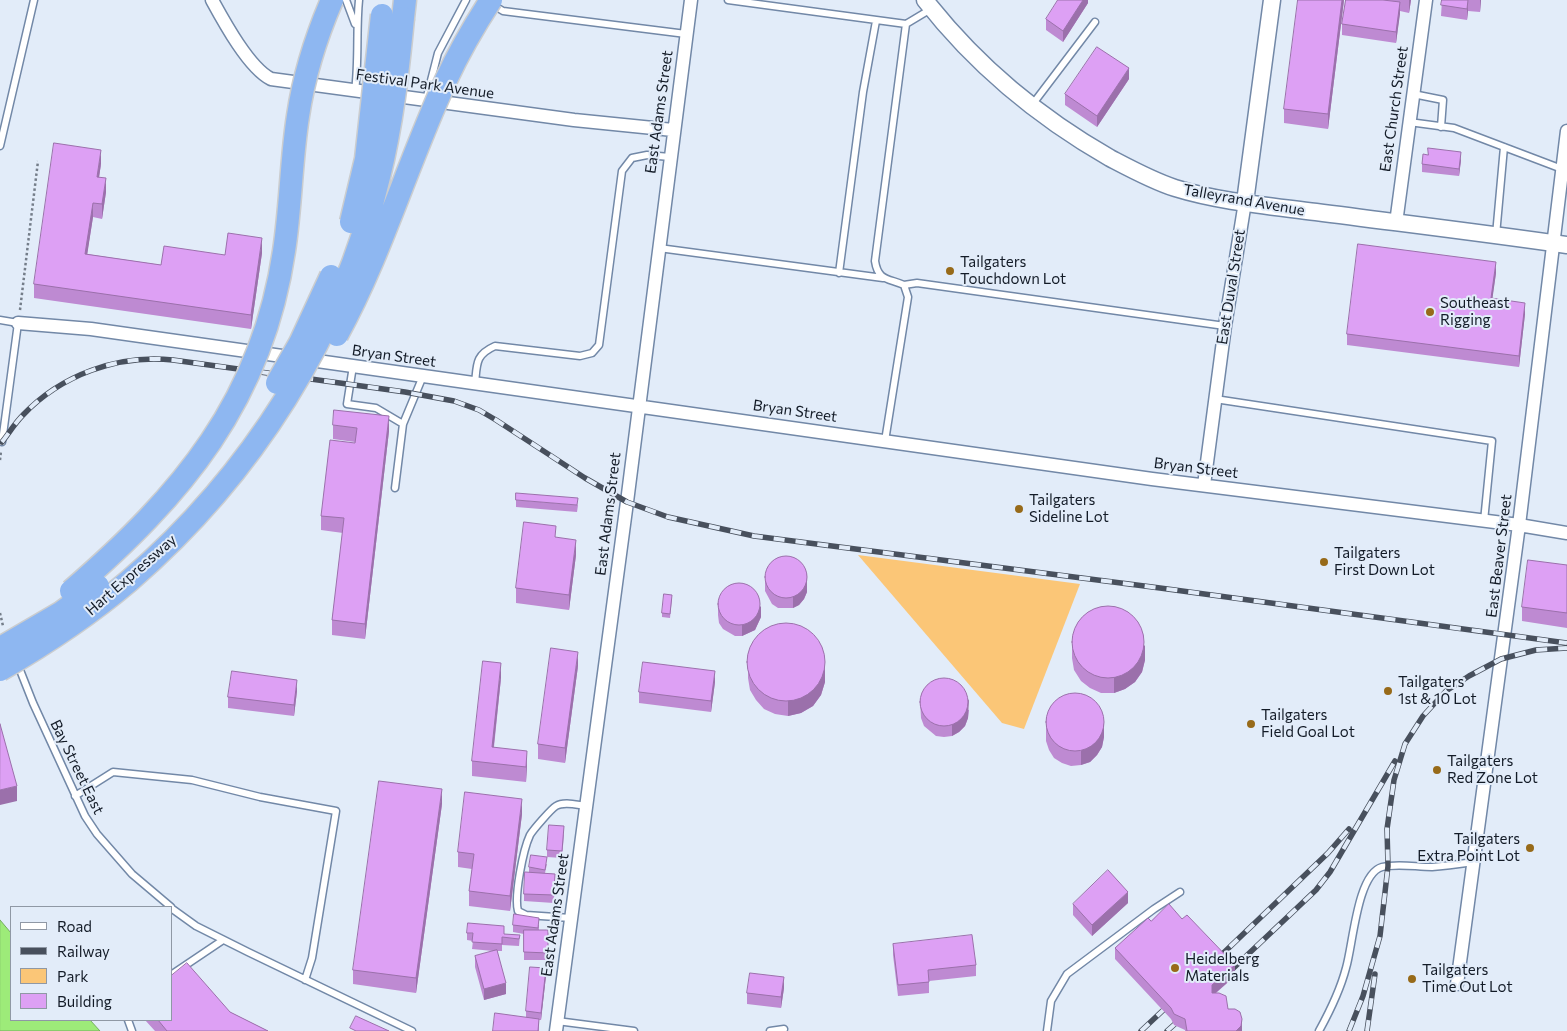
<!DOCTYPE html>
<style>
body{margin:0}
#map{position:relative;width:1567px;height:1031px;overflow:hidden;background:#e2ecf9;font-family:Commissioner,sans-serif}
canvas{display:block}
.legend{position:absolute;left:10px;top:906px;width:162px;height:115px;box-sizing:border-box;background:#e2ecf9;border:1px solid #8f98a5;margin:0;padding:6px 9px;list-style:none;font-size:15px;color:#131b27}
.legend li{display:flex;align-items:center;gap:10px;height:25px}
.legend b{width:25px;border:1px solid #8f98a5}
</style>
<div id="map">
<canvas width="1567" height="1031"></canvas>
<ul class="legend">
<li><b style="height:6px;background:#fff"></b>Road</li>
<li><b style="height:6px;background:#48505d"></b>Railway</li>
<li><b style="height:14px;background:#fbc677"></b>Park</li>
<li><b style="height:14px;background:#dda0f4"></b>Building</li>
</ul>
</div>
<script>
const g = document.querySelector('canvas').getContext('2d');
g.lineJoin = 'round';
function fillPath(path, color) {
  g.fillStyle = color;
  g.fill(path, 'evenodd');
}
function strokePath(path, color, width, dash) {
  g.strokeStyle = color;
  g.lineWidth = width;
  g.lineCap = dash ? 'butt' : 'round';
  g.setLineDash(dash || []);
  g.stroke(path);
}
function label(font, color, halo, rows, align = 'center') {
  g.font = font + ' Commissioner,sans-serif';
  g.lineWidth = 4;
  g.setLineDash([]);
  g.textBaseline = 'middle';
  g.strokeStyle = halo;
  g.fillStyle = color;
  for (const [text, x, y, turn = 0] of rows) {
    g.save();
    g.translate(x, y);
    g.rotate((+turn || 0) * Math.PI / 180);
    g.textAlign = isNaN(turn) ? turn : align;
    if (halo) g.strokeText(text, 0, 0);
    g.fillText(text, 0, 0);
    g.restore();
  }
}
fillPath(new Path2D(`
 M858 555 1080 584 1024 729 1002 723Z`), '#fbc677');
const water = new Path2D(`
 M0 920 11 933V1020H90L100 1031H0Z`);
fillPath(water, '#9deb79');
strokePath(water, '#74ad60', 1);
const service = new Path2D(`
 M346 0 355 24
 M728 0 906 24 931 9
 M493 5 503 11 686 34
 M355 91C359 61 356 30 359 0
 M1413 94 1443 100 1441 127
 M426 100 438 53 466 0
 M1032 105 1095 22
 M1409 122 1454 128 1562 169
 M0 146 34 0
 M1496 235 1504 147
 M659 248 883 278
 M839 273 863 92 876 21
 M904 285 917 283 1225 326
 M0 320 18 323 2 442
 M353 366 347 404 376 408 403 424
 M475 384C477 364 475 355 495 346L580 356 592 353 599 345 622 171 632 158 647 155 670 157
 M1215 399 1492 441 1484 521
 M885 441 908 297 904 285C888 278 878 281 875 261L906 24
 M395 488 403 424 423 376
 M18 665 33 703 85 816 97 834 132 874 171 907
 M75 796 113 772 192 780 260 797 336 811 312 958 305 980
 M171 908 196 926 248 952 412 1031
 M571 918 526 915 518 911C514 896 523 850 530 835 533 830 551 809 556 806 564 801 577 805 586 806
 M171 975 223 940
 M128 1020 132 1031
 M557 1021 634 1031
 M770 1031 784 1029
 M1047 1031 1051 1001 1067 974 1154 909 1180 892
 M1319 1031C1330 1011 1340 991 1346 968 1353 945 1357 874 1382 867 1398 863 1416 867 1432 867 1446 866 1460 864 1474 862`);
const minor = new Path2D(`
 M212 0C224 22 249 68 271 79L574 120 673 130
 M1396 223 1426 0
 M18 323 91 329 1152 479 1519 525 1567 533
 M1204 485 1225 326 1245 202
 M1457 984 1519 525 1567 131
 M556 1031 627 502 691 0`);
const tertiary = new Path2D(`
 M925 0C975 64 1040 118 1110 158 1131 169 1153 181 1175 188 1220 202 1270 206 1316 212 1400 223 1484 233 1567 245
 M1245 202 1272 0`);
const motorway = new Path2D(`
 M403 18 405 0`);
strokePath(service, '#7288a7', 9);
strokePath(minor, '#7288a7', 15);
strokePath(tertiary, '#7288a7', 19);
strokePath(motorway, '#cbcdcf', 25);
strokePath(new Path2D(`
 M20 310 38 161
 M0 460 1 451
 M0 613 3 626`), '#747d89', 2.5, [2.5, 2.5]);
strokePath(service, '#fff', 6);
strokePath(minor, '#fff', 12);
strokePath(tertiary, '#fff', 16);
strokePath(motorway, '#8eb7f1', 22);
const rail = new Path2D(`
 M2 442C9 433 15 423 23 415 61 375 118 354 173 360L405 392 454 401 479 410 496 420 585 478 627 502 668 517 754 536 1160 588 1567 643
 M1214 962 1328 853 1349 829
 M1224 977 1316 890 1330 872 1395 761
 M1141 1031 1174 1000
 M1167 1031 1185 1015
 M1349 1031 1363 996 1380 936 1388 866 1387 829 1394 780 1405 744 1423 716 1446 691 1469 676 1501 659 1536 650 1567 648
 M1367 1031 1375 974`);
strokePath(rail, '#48505d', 5.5);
strokePath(rail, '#e2ecf9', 4, [11]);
const motorwayBridge = new Path2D(`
 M351 222 366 159 382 15
 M337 335C382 253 407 164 446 80 459 52 474 26 491 0
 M277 383 300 343 331 276
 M71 591C182 495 262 401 284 251 291 206 291 160 298 116 304 75 316 37 332 0
 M2 647 62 612 98 586
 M0 670C45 644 89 615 129 581 251 476 342 334 379 177 392 124 398 71 403 18`);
strokePath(motorwayBridge, '#cbcdcf', 25, []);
strokePath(motorwayBridge, '#8eb7f1', 22);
fillPath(new Path2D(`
 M1088 0V3L1063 42 1046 30V19Z
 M1344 0 1328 129 1284 123V109Z
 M1346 0H1411L1409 13 1400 11 1396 43 1342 35V24Z
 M1442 0H1481L1480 12 1468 11 1467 20 1441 16Z
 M1129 79 1097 127 1065 105V94Z
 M1428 155 1461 160 1459 176 1422 172V164Z
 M101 164 99 177 106 192 102 219 93 217 87 254 161 265 225 255 262 253 251 329 34 298V284Z
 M1496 273 1492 299 1525 314 1519 367 1347 345V334Z
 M333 425 389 431 365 639 332 635V620L343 533 321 530V516L355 442 333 439Z
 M516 500 578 505 577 512 516 507Z
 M576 555 569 610 516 603V588Z
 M1567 565V628L1522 621V607Z
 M807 574V592L804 599 799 605 793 608H778L772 604 765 591V580Z
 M672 598 670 618 662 617V613Z
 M718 604 761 617 755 630 742 636H735L723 629 719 623 718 615Z
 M1072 644 1145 660 1142 672 1135 682 1125 689 1114 693H1101L1090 688 1081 681 1074 670 1072 658Z
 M748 663 825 682 821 695 813 706 801 713 788 716 775 714 764 709 756 700 750 690 748 678Z
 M578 666 565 763 538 759V744Z
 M501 678 494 747 527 765 526 782 472 776V761Z
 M715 682 711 712 639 703V692Z
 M297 691 294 716 228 708V697Z
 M920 699 969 710 968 718 965 726 959 732 952 736 944 737 936 736 924 726 921 718Z
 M1046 717 1104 737 1102 747 1097 755 1090 762 1081 765 1071 766 1062 763 1054 758 1049 750 1046 741Z
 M442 804 416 993 353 984V970Z
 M522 814 510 911 469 906V891L472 869 458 867V852Z
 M564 834 562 858 547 857V850Z
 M547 864 545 873 555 874 554 903 524 901V894L529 872V867Z
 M1128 903 1092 936 1073 915V904Z
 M1151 921 1235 976 1216 993 1228 1009 1242 1031H1185V1030L1174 1025 1171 1019 1115 959V948Z
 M513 925H539V930H548V960H524V934L513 932Z
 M467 933 520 935 519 946 502 945V951H497L506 994 484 1000 475 967V956L493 951 472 949 473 941 467 940Z
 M893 944 976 965V976L929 981V993L898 996 893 955Z
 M546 976 541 1020H539V1031H493L526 1017V1011Z
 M784 988 781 1008 747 1004V993Z
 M230 1012 268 1031H155L145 1020H171Z`), '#be8ad2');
fillPath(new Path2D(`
 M1083 0H1088V3L1063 42V31Z
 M1342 0H1344L1328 129V114Z
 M1409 0H1411L1409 13Z
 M1468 0V11L1467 20V9Z
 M1480 0H1481L1480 12Z
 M1400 2V14L1396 43V32Z
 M1129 68V79L1097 127V116Z
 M101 150V164L97 191V177Z
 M1461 152V160L1459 176V169Z
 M106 178V192L102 219V204Z
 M93 203V217L85 269V254Z
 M262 238V253L251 329V315Z
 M1496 262V273L1491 309V298Z
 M1525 303V314L1519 367V356Z
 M389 416V431L365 639V624Z
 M576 540V555L569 610V595Z
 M807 581V592L804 599 799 605 793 608V597Z
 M761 606V617L755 630 742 636V625Z
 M1145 645V660L1142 672 1135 682 1125 689 1114 693V678Z
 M578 652V666L565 763V748Z
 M501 663V678L492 762V747Z
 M825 668V682L821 695 813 706 801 713 788 716V701Z
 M715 671V682L711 712V701Z
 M297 680V691L294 716V705Z
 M969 699 968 718 965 726 959 732 952 736V725Z
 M1104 723V737L1102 747 1097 755 1090 762 1081 765V751Z
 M527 751V765L526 782V767Z
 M17 786V801L0 805V790Z
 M442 789V804L416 993V978Z
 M522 799V814L510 911V896Z
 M1128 892V903L1092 936V925Z
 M1235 965V976L1212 996V985Z
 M546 968V976L541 1020V1013Z
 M784 977V988L781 1008V997Z
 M506 983V994L484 1000V989Z
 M1242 1019V1031H1236Z`), '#9b70ab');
const building = new Path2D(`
 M1058 0H1083L1063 31 1046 19Z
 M1298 0H1342L1328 114 1284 109Z
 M1346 0H1383L1400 2 1396 32 1342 24Z
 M1442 0H1468L1467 9 1441 5Z
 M1097 47 1129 68 1097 116 1065 94Z
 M54 143 101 150 97 177 106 178 102 204 93 203 85 254 161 265 164 246 225 255 228 233 262 238 251 315 34 284Z
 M1428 148 1461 152 1459 169 1422 164 1423 154 1428 155Z
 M1358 244 1496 262 1491 298 1525 303 1519 356 1347 334Z
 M334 410 389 416 365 624 332 620 344 518 321 516 330 440 355 443 357 428 333 425Z
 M516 493 578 498 577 505 516 500Z
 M524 522 556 526 555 537 576 540 569 595 516 588Z
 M765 577a21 21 0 1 1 42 0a21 21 0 1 1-42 0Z
 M1528 560 1567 565V613L1522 607Z
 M718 604a21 21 0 1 1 42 0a21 21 0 1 1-42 0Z
 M664 594 672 595 670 614 662 613Z
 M1072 642a36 36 0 1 1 72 0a36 36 0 1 1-72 0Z
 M747 662a39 39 0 1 1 78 0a39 39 0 1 1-78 0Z
 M551 648 578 652 565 748 538 744Z
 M483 661 501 663 492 747 527 751 526 767 472 761Z
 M643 662 715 671 711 701 639 692Z
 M232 671 297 680 294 705 228 697Z
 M920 702a24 24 0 1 1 48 0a24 24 0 1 1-48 0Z
 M1046 722a29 29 0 1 1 58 0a29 29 0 1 1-58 0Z
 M0 724 17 786 0 790Z
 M379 781 442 789 416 978 353 970Z
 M465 792 522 799 510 896 469 891 474 854 458 852Z
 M549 825 564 826 562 851 547 850Z
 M531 855 547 857 545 870 529 867Z
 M1108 870 1128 892 1092 925 1073 904Z
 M525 872 555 874 554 895 524 894Z
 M1169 904 1182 919 1187 915 1235 965 1212 985V993H1219L1226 996 1228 1009H1235L1240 1012 1242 1019 1241 1026 1236 1031H1187L1185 1019 1174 1014 1171 1008 1115 948 1148 918 1151 921Z
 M514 914 539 918 538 928 513 925Z
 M468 923 504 926V934L520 935 519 939 502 937V944L472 942 473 933H467Z
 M524 930H548V953L524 952Z
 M972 935 976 965 928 970 929 982 898 985 893 944Z
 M497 950 506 983 484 989 475 956Z
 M187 963 230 1012 268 1031H167L158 1020H171V976Z
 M530 967 546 968 541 1013 526 1011Z
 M750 973 784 977 781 997 747 993Z
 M495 1013 539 1019 538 1031H493Z
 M356 1016 389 1031H356L350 1028Z`);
fillPath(building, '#dda0f4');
strokePath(building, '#9b70ab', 1);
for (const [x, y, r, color] of [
 [950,271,5,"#976a19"],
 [1430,312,5,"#976a19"],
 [1019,509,5,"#976a19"],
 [1324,562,5,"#976a19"],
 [1388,691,5,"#976a19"],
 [1251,724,5,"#976a19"],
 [1437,770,5,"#976a19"],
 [1530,848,5,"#976a19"],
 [1175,968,5,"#976a19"],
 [1412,979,5,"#976a19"]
]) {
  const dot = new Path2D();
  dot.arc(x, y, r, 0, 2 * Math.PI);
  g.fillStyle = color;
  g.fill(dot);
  strokePath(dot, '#e2ecf9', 2);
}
label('15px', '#131b27', '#e2ecf9', [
 ["Festival Park Avenue",425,84,8],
 ["East Church Street",1394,109,-82],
 ["East Adams Street",659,112,-82],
 ["Talleyrand Avenue",1244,200,10],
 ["East Duval Street",1231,287,-81],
 ["Bryan Street",394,356,8],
 ["Bryan Street",795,411,8],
 ["Bryan Street",1196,468,7],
 ["East Adams Street",608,514,-83],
 ["East Beaver Street",1499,556,-83],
 ["Hart Expressway",131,575,-41],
 ["Bay Street East",77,767,64],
 ["East Adams Street",555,915,-82]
]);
label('15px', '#131b27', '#e2ecf9', [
 ["Tailgaters",960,262],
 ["Touchdown Lot",960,279],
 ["Southeast",1440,303],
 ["Rigging",1440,320],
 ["Tailgaters",1029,500],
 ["Sideline Lot",1029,517],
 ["Tailgaters",1334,553],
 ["First Down Lot",1334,570],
 ["Tailgaters",1398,682],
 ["1st & 10 Lot",1398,699],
 ["Tailgaters",1261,715],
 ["Field Goal Lot",1261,732],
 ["Tailgaters",1447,761],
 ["Red Zone Lot",1447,778],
 ["Tailgaters",1520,839,"right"],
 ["Extra Point Lot",1520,856,"right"],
 ["Heidelberg",1185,959],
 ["Materials",1185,976],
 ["Tailgaters",1422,970],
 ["Time Out Lot",1422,987]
], 'left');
</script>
